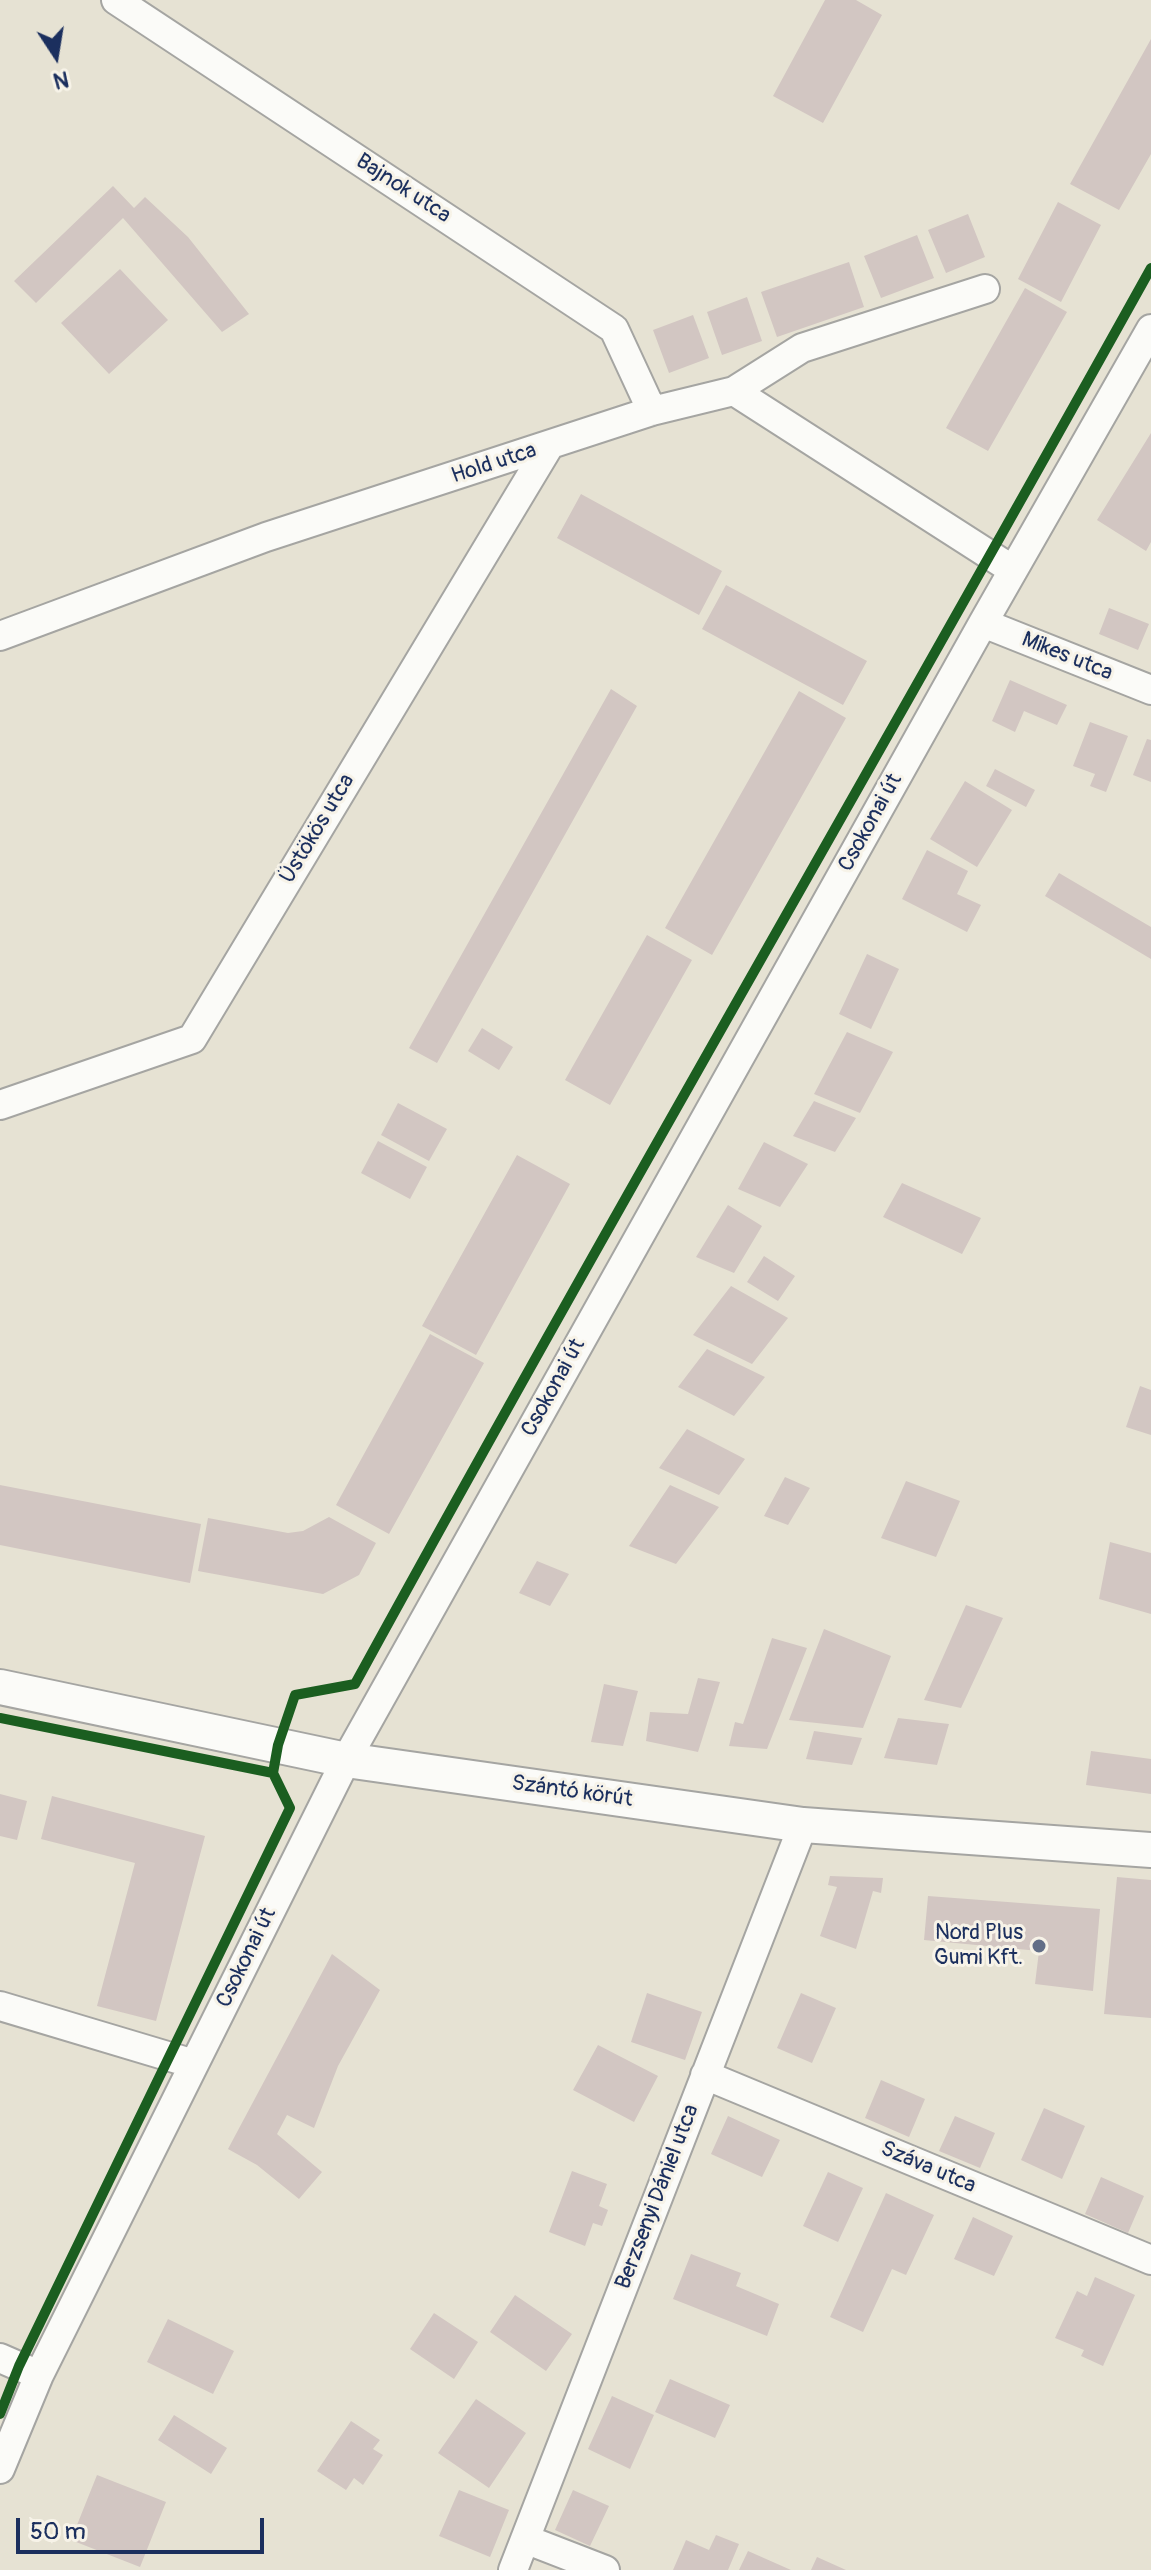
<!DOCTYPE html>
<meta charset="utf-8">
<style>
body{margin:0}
#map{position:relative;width:1151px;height:2570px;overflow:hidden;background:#e6e2d3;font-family:Pangolin,sans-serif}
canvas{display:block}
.north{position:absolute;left:16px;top:16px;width:80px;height:80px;-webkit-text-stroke:6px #f7f3e8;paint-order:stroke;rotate:168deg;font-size:22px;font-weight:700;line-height:32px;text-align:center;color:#1b2f5e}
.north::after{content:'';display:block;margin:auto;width:28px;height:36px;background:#1b2f5e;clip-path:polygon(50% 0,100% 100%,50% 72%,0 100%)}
.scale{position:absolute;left:16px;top:2518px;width:248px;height:36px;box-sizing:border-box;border:4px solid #1b2f5e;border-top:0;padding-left:10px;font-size:24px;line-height:28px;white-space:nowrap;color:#1b2f5e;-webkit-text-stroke:6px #f7f3e8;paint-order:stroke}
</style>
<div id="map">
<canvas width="1151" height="2570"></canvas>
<div class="north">N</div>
<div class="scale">50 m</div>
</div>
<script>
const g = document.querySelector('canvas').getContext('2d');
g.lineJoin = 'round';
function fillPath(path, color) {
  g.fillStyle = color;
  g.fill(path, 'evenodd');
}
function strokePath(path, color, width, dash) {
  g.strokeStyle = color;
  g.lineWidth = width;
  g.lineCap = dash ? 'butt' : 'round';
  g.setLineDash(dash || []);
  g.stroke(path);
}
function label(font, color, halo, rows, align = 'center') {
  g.font = font + ' Pangolin,sans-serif';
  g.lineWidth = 6;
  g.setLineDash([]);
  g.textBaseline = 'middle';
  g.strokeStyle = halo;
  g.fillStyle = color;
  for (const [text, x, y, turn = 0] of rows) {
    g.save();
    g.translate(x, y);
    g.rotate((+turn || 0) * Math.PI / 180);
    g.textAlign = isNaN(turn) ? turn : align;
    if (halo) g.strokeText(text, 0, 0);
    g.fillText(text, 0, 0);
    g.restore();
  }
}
fillPath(new Path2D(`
 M825 0H856L882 15 823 123 773 96Z
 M1151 39V154L1119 210 1070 184Z
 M113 186 134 208 145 197 188 237 249 314 222 332 123 218 36 303 14 281Z
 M1058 202 1101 225 1061 302 1018 279Z
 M968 214 985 257 946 273 928 230Z
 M917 235 934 278 881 298 864 256Z
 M849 262 864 307 777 337 761 292Z
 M120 269 168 320 109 374 61 323Z
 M1025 288 1067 312 988 451 946 428Z
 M747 297 762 341 722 355 707 312Z
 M693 315 709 358 669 373 653 330Z
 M1151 433V542L1146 551 1097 520Z
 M581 494 722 571 699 615 557 538Z
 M726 585 867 661 843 705 702 629Z
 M1109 608 1149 624 1138 650 1099 634Z
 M1010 680 1067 705 1057 725 1024 711 1015 732 992 721Z
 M611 689 637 706 437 1063 409 1048Z
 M799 691 846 718 712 955 665 928Z
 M1090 722 1128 736 1106 792 1090 786 1095 774 1073 766Z
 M1147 739 1151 740V782L1133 775Z
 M995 769 1035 790 1026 807 986 786Z
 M965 781 1012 810 977 867 930 839Z
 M927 850 968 871 957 894 981 905 967 932 902 899Z
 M1059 873 1151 927V959L1045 896Z
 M647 935 692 960 610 1105 565 1080Z
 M867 954 899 969 871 1029 839 1014Z
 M482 1028 513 1047 499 1070 468 1051Z
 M847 1032 893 1052 860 1113 814 1094Z
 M814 1101 856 1118 835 1152 793 1136Z
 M398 1103 447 1129 429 1161 381 1135Z
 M378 1141 427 1167 410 1199 361 1173Z
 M764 1142 808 1164 780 1207 738 1189Z
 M517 1155 570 1184 476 1355 422 1326Z
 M902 1183 981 1218 962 1254 883 1217Z
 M728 1205 762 1226 734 1273 696 1257Z
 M764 1256 795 1276 778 1301 747 1282Z
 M731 1286 788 1318 752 1364 693 1335Z
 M430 1334 484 1363 389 1534 336 1505Z
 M707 1349 765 1377 734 1416 678 1387Z
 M1140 1386 1151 1390V1435L1126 1427Z
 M687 1429 745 1459 719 1495 659 1468Z
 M785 1477 810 1488 788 1525 764 1516Z
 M906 1481 960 1501 936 1557 881 1538Z
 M0 1485 201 1524 190 1583 0 1545Z
 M670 1485 719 1507 676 1564 629 1546Z
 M329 1517 376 1543 359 1575 323 1594 198 1571 208 1518 288 1533 303 1531Z
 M1110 1542 1151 1553V1614L1099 1599Z
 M537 1561 569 1574 550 1606 519 1593Z
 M966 1605 1003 1618 961 1708 924 1700Z
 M824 1629 891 1656 863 1728 789 1720Z
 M772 1638 807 1648 767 1749 729 1746 735 1722 743 1724Z
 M698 1678 720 1682 698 1752 646 1741 650 1712 688 1714Z
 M604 1684 638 1691 623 1746 591 1742Z
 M898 1718 949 1724 937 1765 884 1758Z
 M814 1731 862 1738 852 1765 806 1759Z
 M1091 1751 1151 1759V1794L1086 1785Z
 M0 1794 27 1801 17 1840 0 1836Z
 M52 1796 205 1836 156 2021 97 2006 135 1863 41 1839Z
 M830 1876 883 1878 881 1893 873 1891 856 1949 820 1936 837 1887 828 1885Z
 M1117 1877 1151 1880V2018L1104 2014Z
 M928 1896 1100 1909 1093 1991 1035 1984 1039 1951 924 1940Z
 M332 1954 380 1990 338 2066 314 2128 287 2115 277 2134 322 2172 299 2199 257 2165 228 2149Z
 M647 1993 702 2012 685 2060 631 2042Z
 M801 1993 836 2008 812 2063 777 2048Z
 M598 2045 658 2076 634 2122 573 2090Z
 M881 2080 925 2099 909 2137 865 2118Z
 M1044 2108 1085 2126 1062 2179 1021 2160Z
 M728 2116 780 2140 762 2177 711 2154Z
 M955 2116 995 2133 980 2168 939 2151Z
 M572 2171 607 2184 599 2206 608 2210 602 2226 593 2223 585 2246 549 2232Z
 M828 2172 863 2188 838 2242 803 2226Z
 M1101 2177 1144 2196 1128 2233 1085 2214Z
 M886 2193 934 2215 906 2275 892 2269 863 2332 830 2317Z
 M973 2217 1013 2236 994 2276 954 2259Z
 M691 2254 741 2273 736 2286 779 2304 767 2336 673 2299Z
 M1095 2277 1135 2295 1103 2366 1081 2356 1084 2350 1055 2338 1077 2291 1087 2296Z
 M515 2295 572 2334 546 2371 490 2332Z
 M434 2313 478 2342 454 2379 410 2349Z
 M168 2319 234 2351 213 2394 147 2362Z
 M670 2379 730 2405 715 2438 655 2412Z
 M612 2396 654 2415 630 2469 588 2449Z
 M476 2399 526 2433 489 2488 438 2453Z
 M174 2415 227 2448 211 2474 158 2440Z
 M351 2421 380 2440 373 2449 383 2455 363 2485 354 2478 346 2490 317 2471Z
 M97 2475 166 2502 140 2567 71 2540Z
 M459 2490 509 2510 490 2557 439 2536Z
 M573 2490 609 2506 590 2546 555 2530Z
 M716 2535 739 2544 728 2570H673L686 2540 709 2550Z
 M748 2551 791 2570H739Z
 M817 2557 846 2570H811Z`), '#d2c6c2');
const minor = new Path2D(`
 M116 0 614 329 652 411
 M734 391 1013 570
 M983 623 1151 690
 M0 636 266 537 652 411 734 391 802 348 985 289
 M0 1105 192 1039 549 446
 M0 2006 194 2064
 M705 2075 1151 2260
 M0 2358 39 2375
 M0 2469 39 2375 346 1760 983 623 1151 329
 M525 2539 605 2570
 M513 2570 803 1825`);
const tertiary = new Path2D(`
 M0 1687 346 1760 803 1825 1151 1850`);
strokePath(minor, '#a5a5a2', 32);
strokePath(tertiary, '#a5a5a2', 38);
strokePath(minor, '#fbfbf8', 28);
strokePath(tertiary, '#fbfbf8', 34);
strokePath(new Path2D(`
 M0 1718 273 1773
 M0 2414 19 2366 290 1808 273 1773 278 1745 295 1695 355 1684C615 1209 888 741 1151 268`), '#1b5e20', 10);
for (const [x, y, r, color] of [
 [1039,1946,8,"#626e87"]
]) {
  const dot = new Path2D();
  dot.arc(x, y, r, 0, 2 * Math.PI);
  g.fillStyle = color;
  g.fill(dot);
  strokePath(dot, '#f7f3e8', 3);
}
label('22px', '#1b2f5e', '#f7f3e8', [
 ["Bajnok utca",403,189,33],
 ["Hold utca",494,464,-18],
 ["Mikes utca",1067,657,22],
 ["Csokonai út",871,823,-61],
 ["Üstökös utca",318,829,-59],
 ["Csokonai út",554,1388,-61],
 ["Szántó körút",572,1792,8],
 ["Csokonai út",247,1958,-64],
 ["Száva utca",928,2168,23],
 ["Berzsenyi Dániel utca",658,2197,-69]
]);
label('22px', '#1b2f5e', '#f7f3e8', [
 ["Nord Plus",1023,1933],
 ["Gumi Kft.",1023,1958]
], 'right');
</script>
